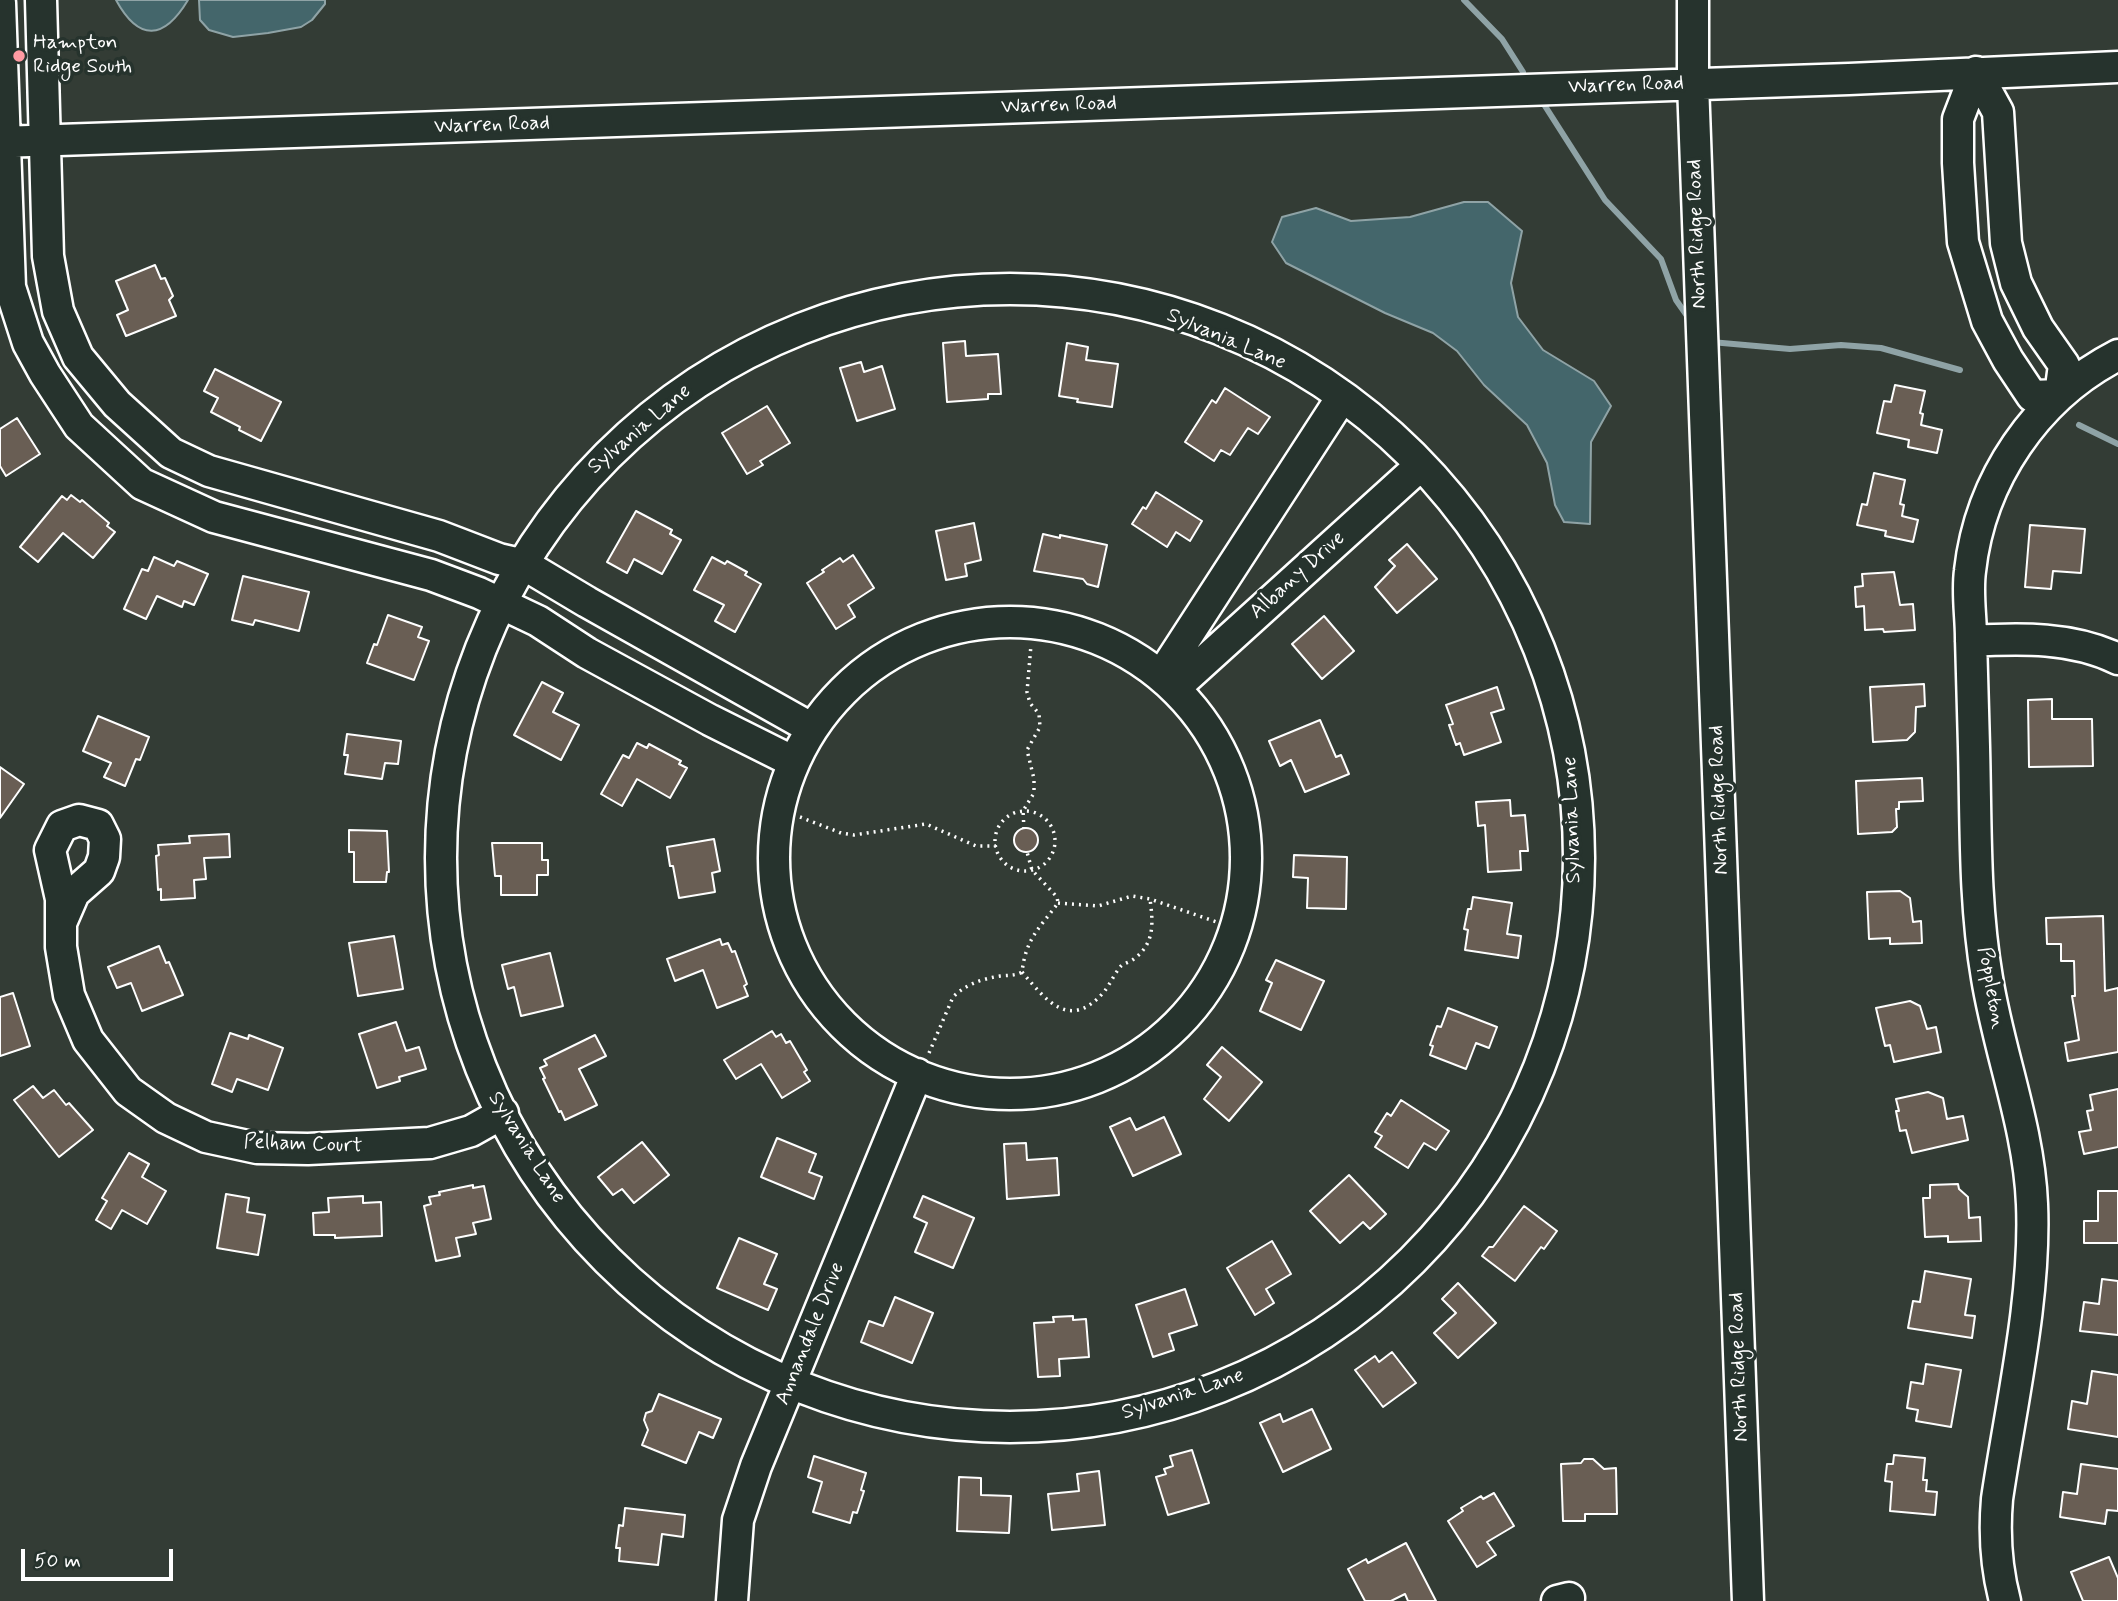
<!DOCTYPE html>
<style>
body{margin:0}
#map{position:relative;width:2118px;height:1601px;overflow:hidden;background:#333c35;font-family:Mynerve,sans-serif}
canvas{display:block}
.scale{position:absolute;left:21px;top:1549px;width:152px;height:32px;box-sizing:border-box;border:4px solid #fff;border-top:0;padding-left:9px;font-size:21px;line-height:24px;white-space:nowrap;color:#fff;-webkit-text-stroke:5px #26332d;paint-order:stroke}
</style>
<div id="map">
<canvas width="2118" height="1601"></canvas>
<div class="scale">50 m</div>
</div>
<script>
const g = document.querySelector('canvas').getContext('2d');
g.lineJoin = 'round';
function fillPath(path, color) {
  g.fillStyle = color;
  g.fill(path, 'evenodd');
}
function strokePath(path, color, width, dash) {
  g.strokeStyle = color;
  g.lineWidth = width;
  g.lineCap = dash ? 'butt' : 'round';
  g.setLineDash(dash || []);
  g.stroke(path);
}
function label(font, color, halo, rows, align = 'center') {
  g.font = font + ' Mynerve,sans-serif';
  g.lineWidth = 7;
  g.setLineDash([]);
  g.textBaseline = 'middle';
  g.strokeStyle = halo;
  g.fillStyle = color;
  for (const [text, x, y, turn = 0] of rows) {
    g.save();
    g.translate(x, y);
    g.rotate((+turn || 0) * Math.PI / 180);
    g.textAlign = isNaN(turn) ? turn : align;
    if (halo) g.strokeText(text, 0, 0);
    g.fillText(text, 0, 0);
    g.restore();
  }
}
const water = new Path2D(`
 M116 0H188C164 40 139 42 116 0Z
 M199 0H325V4L312 20 301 27 268 33 233 37 209 30 200 20Z
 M1464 202H1488L1522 231 1511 283 1518 317 1543 350 1594 381 1611 406 1591 442 1590 524 1564 522 1555 505 1547 463 1527 425 1484 385 1457 351 1433 333 1385 313 1286 263 1272 242 1282 217 1316 208 1351 221 1410 217Z`);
fillPath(water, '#44666b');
strokePath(water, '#8fa3a6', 2);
strokePath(new Path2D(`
 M1464 0 1502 39 1523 72
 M1545 106 1605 200 1661 259 1676 300 1690 320
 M1711 342 1790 349 1841 345 1881 348 1960 370
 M2079 425 2118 444`), '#8fa3a6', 6);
const building = new Path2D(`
 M155 265 161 279 165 278 173 296 169 300 176 316 126 336 117 315 128 310 116 281Z
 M965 341 966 356 998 354 1001 394H988V399L947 402 943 343Z
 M1067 343 1088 347 1086 360 1118 364 1112 407 1077 402 1078 399 1059 396Z
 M861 362 864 372 882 366 895 409 857 421 840 368Z
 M215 369 281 402 261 441 239 430 240 427 211 412 218 398 204 391Z
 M1895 385 1925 391 1920 413 1923 414 1921 425 1942 430 1937 453 1908 447 1909 440 1877 433 1884 401 1891 402Z
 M1225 388 1270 417 1258 434 1248 428 1230 455 1221 450 1214 461 1185 442 1212 400 1216 403Z
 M767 406 790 443 760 461 763 465 747 474 722 433Z
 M17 418 40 454 6 476 0 466V429Z
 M1874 473 1905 480 1900 504 1904 505 1902 516 1918 520 1913 542 1885 536 1886 531 1857 525 1862 504 1867 505Z
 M1156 492 1202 521 1190 541 1176 532 1167 547 1132 524 1143 507 1146 509Z
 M71 495 80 502 82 500 109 523 107 526 115 532 93 558 63 533 38 562 20 547 62 496 67 500Z
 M636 511 672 530 670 534 681 540 662 574 634 559 627 573 607 562Z
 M974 523 981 560 965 564 967 576 946 580 936 531Z
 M2030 525 2085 529 2081 573 2053 571 2051 589 2025 587Z
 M1043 534 1060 538V535L1107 545 1098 587 1087 584 1083 579 1034 571Z
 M1407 544 1437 579 1397 613 1375 587 1395 566 1389 560Z
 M853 555 874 588 848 605 855 617 836 629 807 583 824 572 822 570 840 558 843 562Z
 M154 557 174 566 177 561 208 574 194 605 184 601 182 607 157 596 146 619 124 609 142 569 148 571Z
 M712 557 725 564 727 561 747 572 745 575 761 584 735 632 715 621 724 605 694 590Z
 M1894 572 1900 605 1913 604 1915 630 1884 632 1883 629 1865 630 1864 606 1856 607 1855 587 1863 586 1862 574Z
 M243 576 309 592 299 631 255 620 253 625 232 620Z
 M388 615 422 627 418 637 429 641 414 680 367 663 374 644 377 645Z
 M1324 616 1354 651 1322 679 1292 644Z
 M542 682 563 693 553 712 579 725 561 760 514 735Z
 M1924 684 1925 706 1916 707 1915 732 1907 740 1873 742 1870 687Z
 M1497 687 1504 709 1491 713 1501 742 1464 755 1460 743 1456 745 1449 725 1453 724 1446 705Z
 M2052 699V719H2092L2093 766 2029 767 2028 700Z
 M98 716 149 737 140 760 136 759 125 786 104 777 111 763 83 751Z
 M1320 720 1336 757 1341 755 1349 774 1305 792 1291 760 1280 766 1269 741Z
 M347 734 401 741 398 764 385 763 382 779 345 774 348 755H344Z
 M637 743 647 748 649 744 681 761 679 764 687 768 670 798 637 779 622 806 601 794 623 755 629 758Z
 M0 767 24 784 0 818Z
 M1922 778 1923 801 1899 802V809H1896L1897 827 1892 832 1858 834 1856 781Z
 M1510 800 1511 816 1525 815 1528 851H1520L1521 870 1488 872 1485 825 1478 826 1476 802Z
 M1014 840a12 12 0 1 1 24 0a12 12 0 1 1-24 0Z
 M349 830 387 831 389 872H387L386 882H354V852H349Z
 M229 834 230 857 204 858 206 879 194 880 195 898 161 900V889L158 890 156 856 159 855 158 845 190 843 189 836Z
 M714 839 720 871 712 873 715 892 679 898 673 866H670L667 847Z
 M492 843H542V860H548V875H537V895H501V876H495Z
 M1294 855 1347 857 1346 909 1307 908 1308 878 1293 877Z
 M1900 891 1910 898 1913 922 1921 921 1922 943 1890 944V938L1869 939 1867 892Z
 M1473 897 1512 903 1507 934 1521 936 1518 958 1465 950 1468 930 1464 929 1468 909H1471Z
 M2103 916 2105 991 2118 988V1052L2068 1061 2065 1043 2079 1040 2072 996H2075L2074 961H2061V944H2047L2046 918Z
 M394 936 403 989 358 996 349 943Z
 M720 939 722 945 728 943 732 952 735 951 747 984 744 986 748 996 717 1008 703 970 675 981 667 959Z
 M159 946 166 963 169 962 183 995 142 1011 131 983 117 988 108 967Z
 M550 953 563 1006 521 1016 514 987 508 989 502 965Z
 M1276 960 1324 981 1301 1030 1260 1011 1272 983 1266 980Z
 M13 993 30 1046 0 1056V997Z
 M1910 1001 1920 1006 1927 1029 1936 1027 1941 1052 1894 1062 1890 1045 1885 1046 1876 1008Z
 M1448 1008 1497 1027 1489 1048 1476 1043 1466 1069 1430 1055 1433 1046 1430 1045 1437 1026 1441 1027Z
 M396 1022 406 1051 419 1047 426 1069 399 1077 400 1081 377 1088 359 1034Z
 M772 1031 776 1037 781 1034 786 1043 790 1041 807 1070 804 1072 810 1081 782 1098 761 1064 736 1079 724 1060Z
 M230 1033 248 1039 249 1035 283 1048 268 1090 237 1079 232 1092 212 1084Z
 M595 1035 606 1056 579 1069 597 1105 565 1120 561 1111 559 1112 543 1079 545 1078 540 1068 547 1065 544 1060Z
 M1222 1047 1262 1082 1229 1121 1204 1099 1221 1077 1207 1065Z
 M33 1086 43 1098 54 1090 66 1105 69 1103 93 1130 59 1157 14 1100Z
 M2118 1089V1147L2084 1154 2079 1132 2091 1130 2087 1111 2093 1110 2090 1095Z
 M1928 1092 1943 1098 1947 1119 1963 1116 1968 1140 1912 1153 1906 1130 1900 1131 1896 1111H1899L1896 1099Z
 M1401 1100 1449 1131 1436 1150 1424 1143 1408 1168 1375 1147 1382 1136 1375 1132 1387 1113 1391 1116Z
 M1164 1117 1181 1154 1133 1176 1110 1127 1130 1118 1136 1130Z
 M777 1138 816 1154 809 1172 822 1177 814 1199 761 1177Z
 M642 1142 669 1175 634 1203 622 1189 613 1195 598 1177Z
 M1026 1143 1027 1160 1057 1158 1059 1195 1007 1199 1004 1144Z
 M129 1153 149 1164 142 1177 166 1191 147 1224 122 1210 111 1229 96 1220 107 1201 102 1198Z
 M1349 1175 1386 1214 1370 1229 1363 1222 1340 1243 1310 1211Z
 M1958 1184 1959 1189 1968 1197 1969 1218 1980 1217 1981 1241 1948 1242V1236L1925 1237 1923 1198H1930V1185Z
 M473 1185V1188L484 1186 491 1219 473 1223 476 1234 456 1238 460 1256 436 1261 424 1206 431 1204 429 1197 440 1195 439 1192Z
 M2098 1191H2118V1243H2084V1221H2098Z
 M226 1194 249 1198 247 1212 265 1215 258 1255 217 1248Z
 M363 1196V1203L381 1202 382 1236 335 1238V1235H314L313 1213 329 1212 328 1198Z
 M923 1196 974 1218 953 1268 915 1252 927 1223 914 1217Z
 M1524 1206 1557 1231 1544 1249 1541 1247 1515 1281 1482 1256 1489 1247H1493Z
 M739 1238 777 1254 764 1284 777 1289 768 1310 717 1288Z
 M1272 1241 1291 1274 1266 1289 1274 1303 1255 1315 1227 1268Z
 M1925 1271 1971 1279 1965 1315 1975 1316 1972 1338 1908 1328 1913 1301 1920 1302Z
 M2102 1279 2118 1281V1335L2080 1331 2084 1302 2099 1304Z
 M1458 1283 1496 1323 1458 1358 1434 1333 1456 1313 1442 1299Z
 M1185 1289 1197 1325 1169 1334 1174 1350 1153 1357 1136 1305Z
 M895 1297 933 1313 912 1363 861 1342 869 1321 883 1326Z
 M1073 1316V1320L1086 1319 1089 1357 1059 1359 1060 1376 1038 1377 1034 1323 1054 1322 1053 1317Z
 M1392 1352 1416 1383 1383 1407 1355 1370 1375 1356 1379 1362Z
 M1926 1364 1961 1370 1951 1427 1916 1421 1918 1410 1907 1408 1911 1382 1923 1384Z
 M2092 1371 2118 1375V1437L2068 1429 2072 1401 2087 1404Z
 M659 1394 721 1419 713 1438 699 1432 686 1463 642 1445 648 1430 644 1420 646 1413 652 1411Z
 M1312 1409 1331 1449 1283 1472 1260 1423 1280 1414 1283 1422Z
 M1192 1450 1209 1503 1168 1515 1156 1477 1166 1474 1164 1469 1173 1466 1170 1456Z
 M1894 1455 1925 1458 1923 1480H1927L1926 1491 1937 1492 1935 1515 1890 1511 1892 1482 1885 1481 1887 1464H1893Z
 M814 1456 866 1473 861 1490 864 1491 857 1513 853 1512 850 1523 813 1512 822 1482 808 1477Z
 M1584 1459H1593L1604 1469 1616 1468 1617 1514H1585V1521H1563L1561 1464 1581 1463Z
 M2081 1464 2118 1469V1511L2107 1510 2105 1524 2060 1517 2063 1492 2077 1494Z
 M1099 1471 1105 1525 1052 1530 1048 1494 1079 1491 1077 1474Z
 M959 1477 981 1478V1495L1011 1496 1009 1533 957 1531Z
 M1494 1493 1514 1526 1487 1542 1496 1555 1477 1567 1448 1521 1463 1511 1461 1508 1481 1496 1483 1499Z
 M625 1508 685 1515 683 1537 662 1534 658 1565 619 1561 620 1548H616L619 1525 623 1526Z
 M1406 1543 1436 1601H1408L1405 1594 1391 1601H1365L1348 1569 1366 1559 1368 1563Z
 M2109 1557 2118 1578V1601H2083L2071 1572Z`);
fillPath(building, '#695e54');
strokePath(building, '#fff', 2);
const minor = new Path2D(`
 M41 0 48 256 58 311 78 357 117 404 171 453 209 471 439 536 499 559 525 565 587 602 811 728
 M1693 0V83L1748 1601
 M0 3 10 287 28 343 45 374 79 426 142 484 214 517 431 575 479 593 538 621 587 653 710 720 792 761
 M1976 72 1958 119V163L1963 242 1987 321 2008 360 2032 396 2060 395
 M1976 72 1998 112 2006 243 2016 283 2038 328 2064 365 2060 395
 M0 142 1849 79 2118 67
 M441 858a569 569 0 1 1 1138 0a569 569 0 1 1-1138 0Z
 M774 858a236 236 0 1 1 472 0a236 236 0 1 1-472 0Z
 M1971 641C2021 638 2073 637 2118 659
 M1163 673 1342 397
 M1176 687 1421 465
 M61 923 74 893 99 871 104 857 105 839 98 825 79 820 62 826 50 850 61 899V947L69 995 88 1040 128 1091 166 1118 206 1137 257 1148 308 1149 430 1143 471 1131 503 1113
 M732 1601 738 1520 756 1466 917 1074
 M1557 1601 1569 1598
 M2005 1601C1996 1567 1994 1534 1997 1499 2011 1404 2036 1299 2032 1204 2029 1127 1999 1053 1987 978 1974 902 1976 824 1974 747 1973 711 1972 674 1971 638 1971 616 1967 593 1970 571 1980 480 2036 397 2118 355`);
strokePath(minor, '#fff', 35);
strokePath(new Path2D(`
 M995 841a30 30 0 1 1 60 0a30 30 0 1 1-60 0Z
 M800 817 841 833 854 835 926 824 976 846H996
 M1024 829 1023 811 1034 793V779L1027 750 1040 727 1039 714 1030 703 1027 692 1031 645
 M1058 903 1098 906 1132 896 1150 899 1237 929
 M1022 972C1046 1000 1069 1031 1103 993 1110 985 1114 974 1121 966 1124 963 1131 962 1135 958 1155 943 1153 922 1150 899
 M929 1053 953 997C966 984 982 979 1000 976 1008 975 1015 976 1022 972 1026 938 1039 929 1058 903L1057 897 1032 870 1027 852`), '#fff', 3.5, [2, 5]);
strokePath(minor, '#26332d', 30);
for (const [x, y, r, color] of [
 [19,56,7,"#ff9aa2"]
]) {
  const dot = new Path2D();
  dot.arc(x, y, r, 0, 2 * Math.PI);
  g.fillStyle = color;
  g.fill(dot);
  strokePath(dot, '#26332d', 2.5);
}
label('21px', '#fff', '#26332d', [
 ["Hampton",33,44],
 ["Ridge South",33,68]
], 'left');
label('21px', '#fff', '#26332d', [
 ["Warren Road",1626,86,-2],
 ["Warren Road",1059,106,-2],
 ["Warren Road",492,126,-2],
 ["North Ridge Road",1698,234,-92],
 ["Sylvania Lane",1226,340,23],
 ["Sylvania Lane",640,430,-40],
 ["Albany Drive",1298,576,-42],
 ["North Ridge Road",1720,800,-92],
 ["Sylvania Lane",1573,820,-92],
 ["Poppleton",1990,988,80],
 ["Pelham Court",303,1145,2],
 ["Sylvania Lane",526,1148,58],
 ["Annandale Drive",811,1334,-68],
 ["North Ridge Road",1740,1367,-92],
 ["Sylvania Lane",1183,1395,-18]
]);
</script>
